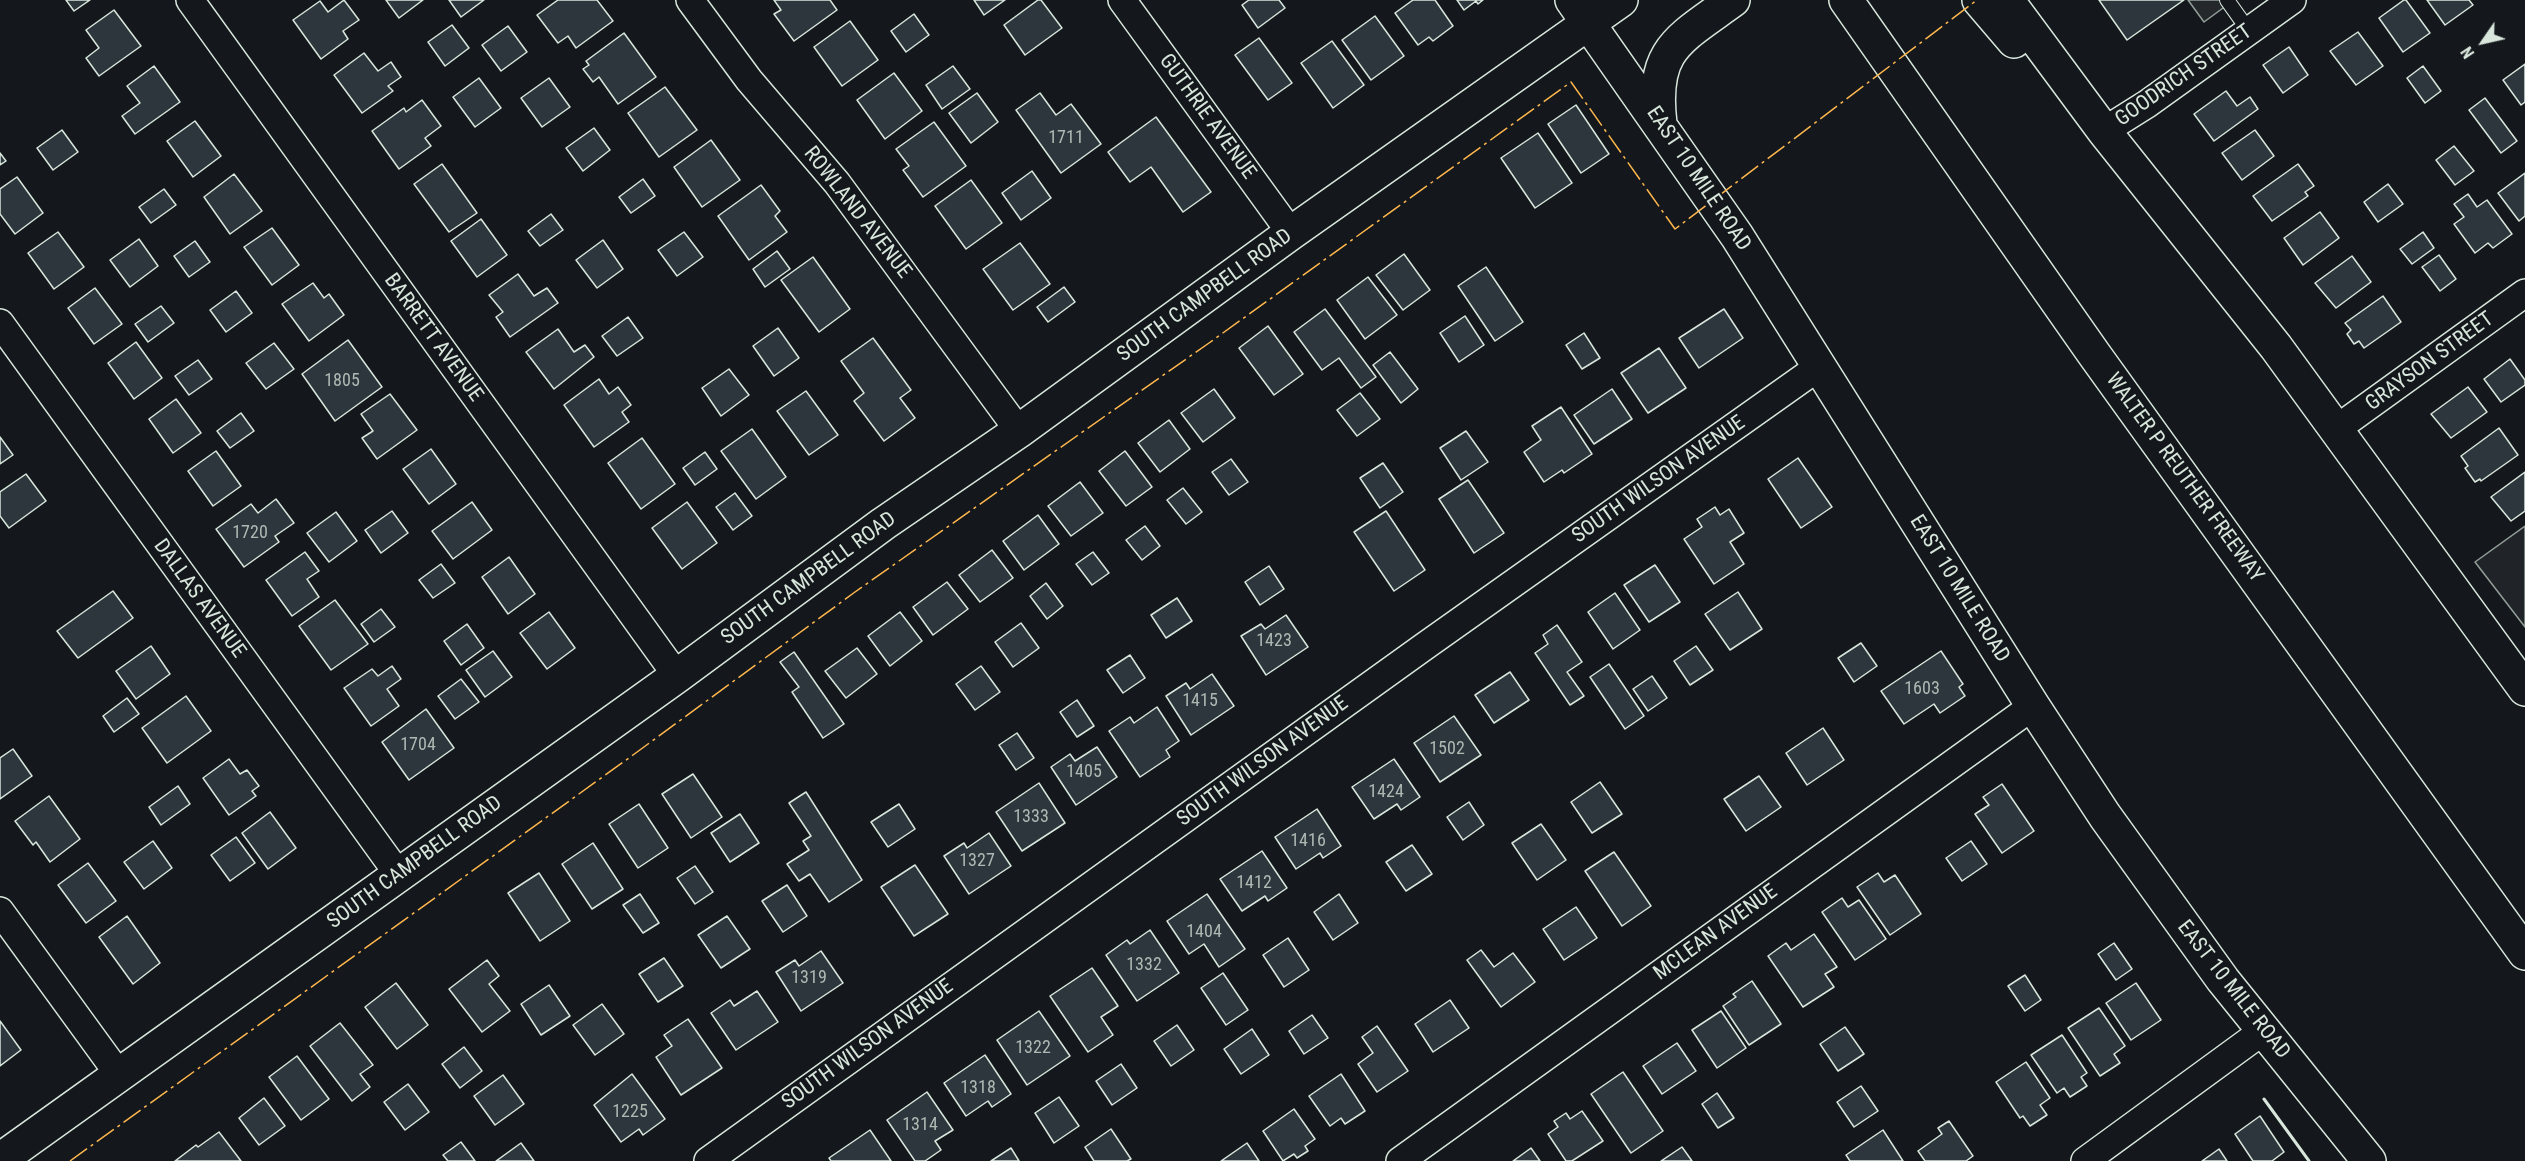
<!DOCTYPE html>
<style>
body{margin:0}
#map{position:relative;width:2525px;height:1161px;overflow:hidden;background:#14181c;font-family:"Roboto Condensed",sans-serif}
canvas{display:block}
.north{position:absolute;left:2453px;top:12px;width:60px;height:60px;-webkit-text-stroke:4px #14181c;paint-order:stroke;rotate:236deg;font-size:16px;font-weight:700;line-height:24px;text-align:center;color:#d8e6dc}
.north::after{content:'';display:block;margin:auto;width:21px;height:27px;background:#d8e6dc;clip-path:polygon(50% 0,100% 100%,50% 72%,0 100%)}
</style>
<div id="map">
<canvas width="2525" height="1161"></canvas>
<div class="north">N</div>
</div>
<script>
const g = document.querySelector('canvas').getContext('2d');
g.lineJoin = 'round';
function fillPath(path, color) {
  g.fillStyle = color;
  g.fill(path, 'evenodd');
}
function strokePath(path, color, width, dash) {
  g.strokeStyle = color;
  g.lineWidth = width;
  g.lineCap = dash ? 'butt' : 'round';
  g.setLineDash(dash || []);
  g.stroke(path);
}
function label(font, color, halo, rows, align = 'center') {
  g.font = font + ' "Roboto Condensed",sans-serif';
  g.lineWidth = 4.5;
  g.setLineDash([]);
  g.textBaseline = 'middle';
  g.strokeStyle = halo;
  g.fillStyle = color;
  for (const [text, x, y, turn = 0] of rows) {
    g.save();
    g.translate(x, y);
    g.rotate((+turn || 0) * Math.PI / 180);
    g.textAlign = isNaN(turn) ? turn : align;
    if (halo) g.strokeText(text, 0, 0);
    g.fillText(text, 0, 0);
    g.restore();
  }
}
const green = new Path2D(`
 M2525 526V627L2475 562Z`);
fillPath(green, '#202428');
strokePath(green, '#939e99', 1.5);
const parking = new Path2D(`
 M2188 0H2234L2204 22Z`);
fillPath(parking, '#24282b');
strokePath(parking, '#939e99', 1.5);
const building = new Path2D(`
 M66 0H90L74 11Z
 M344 0 359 20 343 31 348 39 321 59 293 20 320 1 328 12Z
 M386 0H423L399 18Z
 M449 0H484L461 17Z
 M558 0H597L613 21 576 48 568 36 558 43 537 15Z
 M774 0H830L837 10 794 41 774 14 781 10Z
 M974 0H1005L984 15Z
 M1038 0H1041L1062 28 1025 55 1004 25Z
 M1249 0H1279L1285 8 1258 28 1242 5Z
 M1413 0H1435L1453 26 1433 41 1429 37 1418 45 1395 13Z
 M1457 0H1483L1478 4 1476 1 1464 10Z
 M2099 0H2184L2127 40Z
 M2404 0H2406L2430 33 2403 52 2379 18Z
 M2427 0H2469L2473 5 2445 25Z
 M114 10 141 46 99 76 86 58 99 48 86 30Z
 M914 14 929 35 906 52 891 31Z
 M1375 16 1404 56 1371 80 1342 40Z
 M850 21 878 60 842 86 814 47Z
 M452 25 469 48 445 66 428 42Z
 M508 26 527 52 501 71 482 45Z
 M2358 32 2383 66 2356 85 2330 51Z
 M624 33 656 77 618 104 599 77 593 82 583 69 589 65 586 61Z
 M1259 38 1292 83 1268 100 1235 55Z
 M1332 41 1364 85 1333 108 1301 63Z
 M2289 47 2308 75 2283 93 2263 65Z
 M364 53 378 71 391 62 401 77 388 86 393 91 362 113 334 75Z
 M2525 64V102L2521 105 2503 80Z
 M154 66 180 102 135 134 122 116 140 103 127 86Z
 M953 66 970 89 942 109 926 85Z
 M2423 66 2441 91 2425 103 2407 78Z
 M894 73 922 111 885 139 857 100Z
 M479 78 501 108 475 127 453 97Z
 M549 78 570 107 542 127 521 98Z
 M665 87 697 130 659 157 628 113Z
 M2226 91 2237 106 2250 97 2258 109 2214 141 2194 114Z
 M977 93 998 122 971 143 949 113Z
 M1040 93 1056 115 1071 104 1101 144 1061 173 1016 110Z
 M2485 98 2517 141 2501 153 2469 110Z
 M422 100 441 126 425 138 431 146 399 169 372 131 404 108 406 112Z
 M1576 105 1609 154 1581 173 1548 124Z
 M1156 117 1211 192 1183 212 1151 167 1130 182 1108 152Z
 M195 121 221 156 193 177 167 141Z
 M934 122 966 166 923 197 903 170 909 166 896 149Z
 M594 128 610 150 583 171 566 148Z
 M62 130 78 152 53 170 37 148Z
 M2255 130 2274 156 2242 180 2222 153Z
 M1538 133 1572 183 1535 208 1501 158Z
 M711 140 740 180 702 207 674 167Z
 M2454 146 2474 171 2455 185 2436 160Z
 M0 153 6 161 0 165Z
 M442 164 477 213 449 232 414 184Z
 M2298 164 2314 186 2305 192 2308 196 2272 221 2253 196Z
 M1032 171 1051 198 1021 220 1002 193Z
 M2525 173V216L2519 221 2498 193Z
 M234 174 262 211 230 234 204 197Z
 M17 177 43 213 15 234 0 214V189Z
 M643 179 655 196 631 213 619 197Z
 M971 180 1002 223 966 249 935 206Z
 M2388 184 2403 204 2378 222 2364 202Z
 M761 185 780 211 775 216 787 232 749 260 718 216Z
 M164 189 176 205 151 223 139 207Z
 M2468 194 2477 207 2487 200 2512 234 2493 248 2488 243 2475 253 2454 224 2464 217 2454 204Z
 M2320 212 2339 238 2303 265 2284 238Z
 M551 214 563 230 540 246 528 231Z
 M481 219 507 255 477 277 451 241Z
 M272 228 299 265 272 285 244 247Z
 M58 232 84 267 54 289 28 253Z
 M684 232 703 257 677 276 658 250Z
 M2423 232 2434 248 2412 264 2400 249Z
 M139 239 158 266 130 287 110 260Z
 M603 240 623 269 597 288 576 260Z
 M195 241 210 262 189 277 174 256Z
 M1020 243 1050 284 1013 310 983 269Z
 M777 251 790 269 765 287 753 269Z
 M1404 254 1430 290 1403 310 1376 275Z
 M2439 255 2456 279 2440 291 2422 267Z
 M2352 256 2371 282 2336 308 2315 283Z
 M813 257 850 309 819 332 781 280Z
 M1486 267 1523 322 1495 341 1458 286Z
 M518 274 534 296 547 288 558 303 510 337 496 317 503 312 489 295Z
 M1368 277 1397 315 1365 339 1337 300Z
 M313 283 324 298 329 294 344 315 309 341 282 304Z
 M1064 287 1075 302 1048 322 1037 307Z
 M95 288 122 324 94 344 68 308Z
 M236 291 252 313 226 332 210 310Z
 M2383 296 2401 322 2364 348 2359 341 2354 344 2347 334 2351 330 2345 323Z
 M161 306 174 323 148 342 135 324Z
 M1325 309 1376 377 1361 388 1339 358 1322 370 1294 332Z
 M1724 309 1743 338 1699 368 1679 338Z
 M1465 316 1484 345 1459 362 1440 333Z
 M628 317 643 338 617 356 602 336Z
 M1268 326 1303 374 1274 395 1239 348Z
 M778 328 799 358 774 376 753 346Z
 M558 329 574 352 585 345 594 357 554 389 526 352Z
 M1584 333 1600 358 1582 369 1566 345Z
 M873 338 911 390 900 398 915 418 884 441 854 401 864 393 841 361Z
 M348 340 382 387 335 421 302 374Z
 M136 342 162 378 134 399 108 363Z
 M274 343 294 369 266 389 246 363Z
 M1659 348 1686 388 1648 413 1621 373Z
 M1390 352 1418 389 1401 403 1373 365Z
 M2510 359 2525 380V385L2501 402 2484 379Z
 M198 360 212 379 189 395 175 376Z
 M729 369 749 395 721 416 702 388Z
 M599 379 609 394 618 387 631 405 622 412 629 422 594 447 564 405Z
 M2468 387 2487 412 2451 438 2431 414Z
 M1214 389 1235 418 1203 442 1181 413Z
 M1612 389 1632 419 1594 444 1574 415Z
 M806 391 838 435 809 455 777 411Z
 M1360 393 1380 419 1357 436 1337 410Z
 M390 394 417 430 377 459 362 438 373 431 361 414Z
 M176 399 201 433 173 453 149 419Z
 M1561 407 1592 454 1564 473 1562 470 1544 482 1524 452 1541 440 1532 426Z
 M241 413 254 431 230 448 217 431Z
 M1169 420 1190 449 1160 472 1138 443Z
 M2499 428 2518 455 2481 481 2480 479 2475 482 2465 468 2468 466 2461 456Z
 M752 429 786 477 756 499 721 451Z
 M1466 431 1488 462 1461 480 1440 448Z
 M0 437 13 455 0 464Z
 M642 438 675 484 641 509 608 463Z
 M431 449 456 484 429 504 403 469Z
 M216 451 241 486 213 506 188 471Z
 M1125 451 1152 487 1126 506 1099 471Z
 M705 452 717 469 695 485 683 468Z
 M1798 458 1832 507 1801 528 1768 479Z
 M1231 459 1248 482 1229 495 1212 472Z
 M1383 463 1403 492 1380 508 1360 478Z
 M2525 472V511L2511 521 2491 497Z
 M26 474 46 501 9 528 0 516V492Z
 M1468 480 1504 533 1474 553 1439 499Z
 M1080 482 1103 513 1071 536 1048 506Z
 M1183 488 1202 512 1186 524 1167 500Z
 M735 493 752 516 733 530 716 507Z
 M276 499 294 523 275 536 279 542 244 567 216 529 251 504 258 513Z
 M472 502 492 530 453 559 432 531Z
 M687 502 717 543 682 569 652 528Z
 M1715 507 1720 515 1729 509 1744 533 1730 542 1744 564 1714 584 1684 539 1702 527 1697 519Z
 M392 511 408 533 381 553 365 530Z
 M1386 511 1425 570 1394 591 1354 532Z
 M336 512 357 541 329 562 307 533Z
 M1038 515 1059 544 1024 570 1003 541Z
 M1145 526 1160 546 1142 560 1126 540Z
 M992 550 1013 578 980 602 959 575Z
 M305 552 319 571 307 579 319 597 292 616 266 580Z
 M1093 552 1109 573 1092 585 1076 564Z
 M509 557 535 594 508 614 482 577Z
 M441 564 455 583 433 598 419 580Z
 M1655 565 1680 602 1649 622 1624 585Z
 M1269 566 1284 589 1260 605 1245 582Z
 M947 582 968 609 933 635 913 607Z
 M1046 583 1063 606 1047 619 1030 596Z
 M113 591 133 618 78 658 57 631Z
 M1738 592 1762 629 1730 650 1705 614Z
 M1615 593 1640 630 1613 649 1588 612Z
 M1177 598 1192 621 1166 638 1151 615Z
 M335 600 368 644 331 670 299 626Z
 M381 609 395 627 374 642 361 624Z
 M549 612 575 648 547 669 520 633Z
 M900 612 922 641 890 666 868 636Z
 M1286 615 1308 647 1266 675 1241 636 1261 624 1265 629Z
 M1021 623 1039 648 1013 667 995 642Z
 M467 624 484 648 461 665 444 641Z
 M1557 625 1582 662 1567 672 1584 696 1570 705 1535 653 1548 644 1543 635Z
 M1861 643 1877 666 1854 682 1838 658Z
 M151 646 170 674 136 699 116 671Z
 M1696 646 1713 670 1690 685 1674 661Z
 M857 648 877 674 846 698 825 671Z
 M493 651 512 677 485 697 466 670Z
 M1941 651 1963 684 1959 687 1965 696 1940 713 1934 704 1904 724 1881 691Z
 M794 652 844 724 823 738 792 692 799 687 780 662Z
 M1130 655 1145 678 1123 693 1107 670Z
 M1609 664 1644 716 1625 729 1590 677Z
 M392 666 401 679 387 689 399 706 371 726 344 688 372 669 378 676Z
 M981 666 1000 692 975 710 956 684Z
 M1510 672 1529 700 1494 723 1475 695Z
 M1212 674 1234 706 1191 735 1166 696 1186 683 1190 689Z
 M1652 676 1667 698 1648 711 1633 689Z
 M461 679 479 702 455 719 438 696Z
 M186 696 211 731 167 763 142 728Z
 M127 698 139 714 114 732 103 716Z
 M1077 700 1094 726 1077 737 1060 712Z
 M1157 707 1179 741 1166 750 1170 757 1140 777 1109 731 1130 717 1134 723Z
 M426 709 454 748 409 780 382 742Z
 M1454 716 1481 755 1440 782 1414 743Z
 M1823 728 1844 760 1807 785 1786 753Z
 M1017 733 1034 758 1016 770 999 745Z
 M1097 747 1117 777 1076 805 1051 767 1070 754 1075 761Z
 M13 749 32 776 0 799V758Z
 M229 759 240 774 247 770 259 786 252 791 256 796 229 815 203 778Z
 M1394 759 1420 797 1401 810 1397 804 1374 819 1352 787Z
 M693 774 722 817 691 838 662 794Z
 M1759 776 1781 807 1746 831 1724 799Z
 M1600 782 1622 814 1592 833 1571 802Z
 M1039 783 1065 823 1022 851 996 812Z
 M2002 784 2034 831 2002 853 1975 814 1989 805 1983 797Z
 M178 786 190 804 161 825 149 807Z
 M806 792 862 880 829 902 810 874 799 881 787 864 809 850 803 841 811 836 789 803Z
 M49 796 80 839 50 862 36 842 33 845 15 821Z
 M1469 802 1484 825 1463 840 1447 817Z
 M639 804 668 848 638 868 609 824Z
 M899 804 915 829 888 847 871 822Z
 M1317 809 1341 846 1323 858 1320 853 1296 869 1275 837Z
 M270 812 296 848 268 869 242 833Z
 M740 814 759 843 730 862 711 833Z
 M1541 824 1566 860 1537 880 1512 843Z
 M989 833 1011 866 969 894 944 856 964 843 967 848Z
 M236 837 255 863 230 881 211 855Z
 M153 841 172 868 144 889 124 862Z
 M1971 841 1987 864 1962 881 1946 858Z
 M593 843 623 889 592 909 562 864Z
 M1412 845 1432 874 1406 891 1386 862Z
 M1262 851 1287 888 1268 901 1265 896 1242 911 1220 879Z
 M1614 852 1651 906 1622 926 1585 871Z
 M88 863 116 901 86 923 58 885Z
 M915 865 948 914 914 936 881 887Z
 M695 866 713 892 695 904 677 878Z
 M539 873 570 921 540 941 508 893Z
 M1878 873 1884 882 1895 875 1921 914 1890 935 1857 887Z
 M787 885 807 916 783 932 762 901Z
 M640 894 659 923 643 933 623 905Z
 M1207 894 1245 949 1219 967 1204 944 1189 954 1167 921Z
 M1339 894 1358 923 1333 940 1314 912Z
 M1842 898 1848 907 1859 900 1886 939 1855 960 1822 912Z
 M1576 907 1597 938 1564 960 1543 929Z
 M127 916 160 963 133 984 99 937Z
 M727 916 750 949 721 968 698 935Z
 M1150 930 1179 973 1137 1001 1106 955 1127 940 1130 944Z
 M1814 934 1837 967 1825 974 1834 987 1803 1007 1768 956 1786 943 1791 950Z
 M1288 938 1309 970 1284 987 1263 955Z
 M2114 943 2132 969 2116 980 2098 954Z
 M1481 950 1494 967 1513 953 1535 982 1501 1007 1467 960Z
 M821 951 843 983 801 1011 776 972 795 960 799 966Z
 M664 958 683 986 658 1002 639 974Z
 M487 960 499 976 489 984 510 1011 482 1032 449 989Z
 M1092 968 1118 1006 1101 1017 1113 1035 1088 1052 1050 996Z
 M1223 973 1248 1010 1226 1025 1201 988Z
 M2025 975 2041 1000 2025 1011 2008 986Z
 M1752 981 1781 1024 1749 1045 1723 1006 1736 997 1733 994Z
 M396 983 428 1025 397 1049 365 1007Z
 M2136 983 2161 1020 2131 1040 2106 1003Z
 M549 985 570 1016 541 1035 521 1004Z
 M757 991 778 1022 736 1050 711 1013 730 1000 734 1006Z
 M1450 1000 1469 1028 1433 1052 1415 1024Z
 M602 1004 624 1034 595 1055 573 1025Z
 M2099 1008 2125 1046 2114 1054 2120 1063 2100 1076 2068 1028Z
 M1039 1011 1070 1056 1027 1085 997 1040Z
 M1721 1011 1746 1048 1717 1068 1692 1030Z
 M1312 1015 1328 1038 1304 1054 1289 1031Z
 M688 1019 722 1068 681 1095 656 1057 672 1046 664 1035Z
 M0 1021 21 1050 0 1066Z
 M340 1023 373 1065 360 1074 370 1087 352 1101 310 1046Z
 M1177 1025 1194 1050 1171 1066 1154 1041Z
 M1377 1026 1408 1071 1377 1092 1358 1064 1373 1053 1362 1037Z
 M1845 1027 1864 1054 1838 1071 1820 1044Z
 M1252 1029 1269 1055 1241 1074 1224 1049Z
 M2062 1035 2087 1073 2081 1077 2087 1086 2070 1097 2064 1088 2057 1093 2031 1055Z
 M1677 1043 1696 1071 1662 1094 1643 1066Z
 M464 1047 482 1071 460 1088 442 1064Z
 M985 1055 1011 1094 992 1107 988 1101 966 1116 944 1083Z
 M297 1056 329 1099 301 1120 269 1077Z
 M2026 1062 2050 1098 2040 1105 2047 1115 2030 1126 2023 1116 2020 1118 1996 1082Z
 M1121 1064 1137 1088 1112 1105 1096 1081Z
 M1623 1072 1663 1131 1631 1153 1591 1094Z
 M632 1074 665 1119 643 1135 639 1129 621 1142 594 1105Z
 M1341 1074 1365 1111 1345 1124 1341 1118 1330 1126 1309 1096Z
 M503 1075 524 1104 495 1125 474 1096Z
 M408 1084 429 1112 405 1130 384 1102Z
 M1861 1086 1878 1111 1854 1127 1837 1102Z
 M927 1092 953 1130 935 1141 941 1150 925 1161H915L887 1120Z
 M1717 1093 1734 1118 1718 1128 1702 1104Z
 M1059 1097 1079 1126 1054 1143 1035 1113Z
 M264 1098 285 1126 259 1145 239 1118Z
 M1294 1109 1315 1139 1305 1146 1308 1151 1297 1158 1294 1154 1283 1161 1263 1131Z
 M1582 1111 1603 1141 1572 1161H1566L1548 1134 1558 1127 1554 1121 1566 1113 1570 1119Z
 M2260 1116 2284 1152 2272 1161H2253L2235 1134Z
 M1949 1121 1973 1156 1966 1161H1925L1918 1151 1942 1134 1938 1128Z
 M1111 1129 1131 1159 1127 1161H1094L1085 1147Z
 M870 1130 891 1161H831L829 1158Z
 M1883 1130 1903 1161H1850L1846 1155Z
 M219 1132 241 1161H175L196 1145 198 1147Z
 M461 1142 475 1161H448L443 1155Z
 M521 1143 534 1161H496Z
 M1247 1143 1259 1161H1221Z
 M1682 1147 1692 1161H1661Z
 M1011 1148 1019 1161H991Z
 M1531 1148 1540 1161H1513Z
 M2219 1149 2227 1161H2202Z`);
fillPath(building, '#2c363c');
strokePath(building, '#d8e6dc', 1.5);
const lane = new Path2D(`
 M2227 0 2249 31`);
const street = new Path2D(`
 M190 0 677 676
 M690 0 749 80 837 183 1019 431
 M1122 0 1291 233
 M2104 131 2147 104 2292 0
 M0 323 399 875
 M2335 430 2525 293
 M0 911 120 1076
 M708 1161 1425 646 1820 366
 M1400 1161 2033 706
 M2085 1161 2263 1031`);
const secondary = new Path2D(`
 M1572 0 1737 236 2033 706 2105 816 2223 980 2369 1161
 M1979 0 2014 41
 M2007 0 2104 131 2276 347 2525 689
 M1660 124C1651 49 1678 40 1733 0
 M0 1160 677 676 883 524 1019 431 1291 233 1621 0`);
const highway = new Path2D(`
 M1846 0 2094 354 2525 953`);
strokePath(lane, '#d8e6dc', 16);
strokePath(street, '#d8e6dc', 30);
strokePath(secondary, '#d8e6dc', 36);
strokePath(highway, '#d8e6dc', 36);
strokePath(lane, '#14181c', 14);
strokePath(street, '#14181c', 27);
strokePath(secondary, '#14181c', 33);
strokePath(highway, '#14181c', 33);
strokePath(new Path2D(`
 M2264 1099 2309 1161`), '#d8e6dc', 3);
strokePath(new Path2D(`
 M70 1161 633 755 855 592 1209 343 1571 82 1675 229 1977 0`), '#ffb74d', 1.5, [21, 4.5, 3, 4.5]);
label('18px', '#adbab4', null, [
 ["1711",1066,138],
 ["1805",342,381],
 ["1720",250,533],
 ["1423",1274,641],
 ["1603",1922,689],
 ["1415",1200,701],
 ["1704",418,745],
 ["1502",1447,749],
 ["1405",1084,772],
 ["1424",1386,792],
 ["1333",1031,817],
 ["1416",1308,841],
 ["1327",977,861],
 ["1412",1254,883],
 ["1404",1204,932],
 ["1332",1144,965],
 ["1319",809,978],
 ["1322",1033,1048],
 ["1318",978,1088],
 ["1225",630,1112],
 ["1314",920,1125]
]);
label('21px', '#d8e6dc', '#14181c', [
 ["GOODRICH STREET",2184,76,-35],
 ["GUTHRIE AVENUE",1207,117,54],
 ["EAST 10 MILE ROAD",1698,179,56],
 ["ROWLAND AVENUE",857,213,52],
 ["SOUTH CAMPBELL ROAD",1205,296,-36],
 ["BARRETT AVENUE",433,338,54],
 ["GRAYSON STREET",2430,362,-36],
 ["WALTER P REUTHER FREEWAY",2184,478,54],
 ["SOUTH WILSON AVENUE",1659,480,-35],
 ["SOUTH CAMPBELL ROAD",809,579,-36],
 ["EAST 10 MILE ROAD",1959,589,58],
 ["DALLAS AVENUE",199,599,54],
 ["SOUTH WILSON AVENUE",1263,762,-36],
 ["SOUTH CAMPBELL ROAD",415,863,-36],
 ["MCLEAN AVENUE",1716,933,-36],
 ["EAST 10 MILE ROAD",2233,990,52],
 ["SOUTH WILSON AVENUE",868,1045,-36]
]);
</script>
